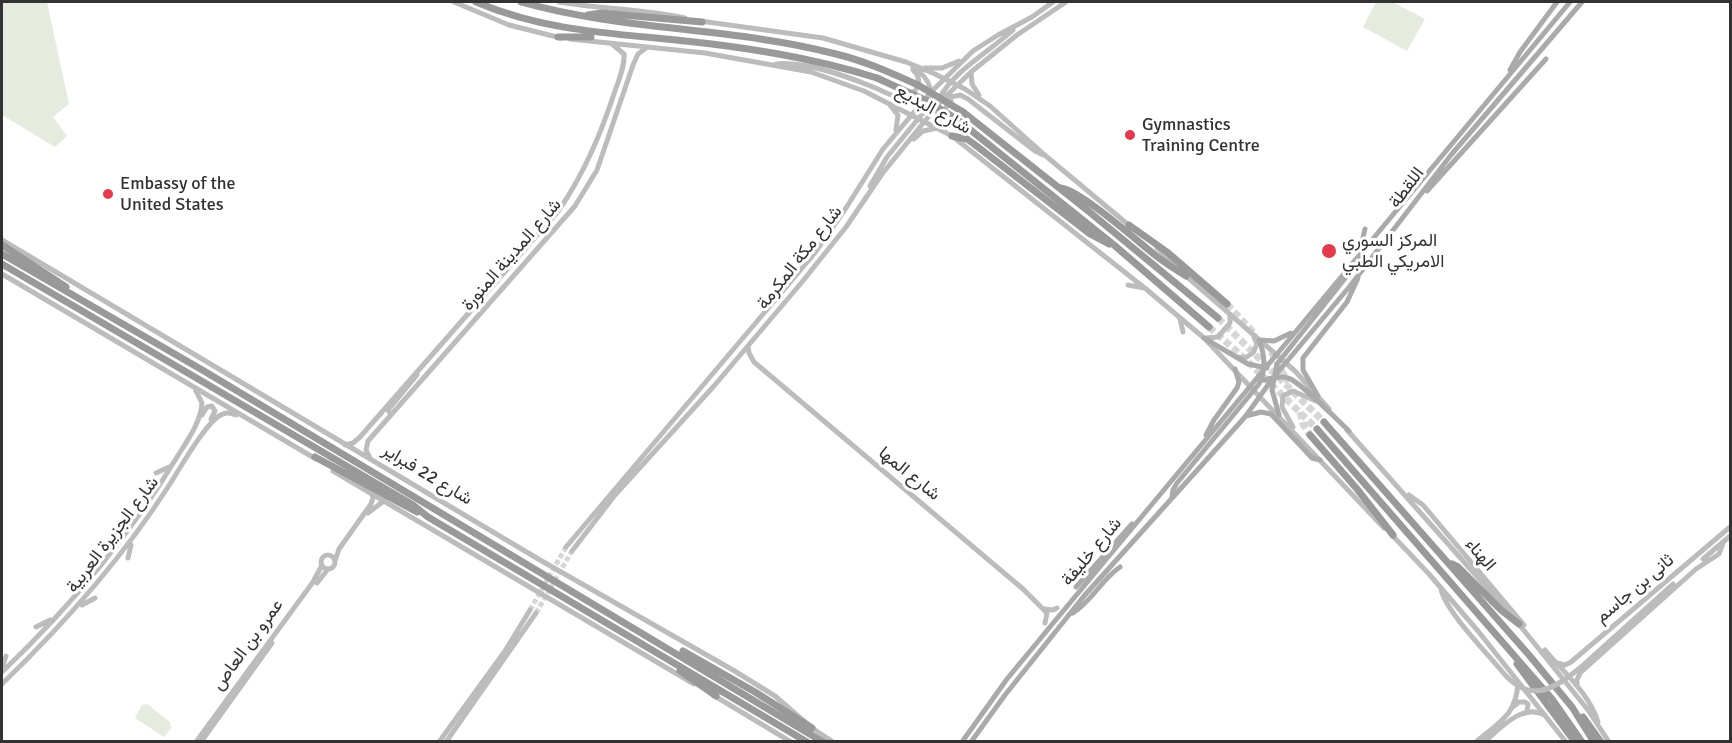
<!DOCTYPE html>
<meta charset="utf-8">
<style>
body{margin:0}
#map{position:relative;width:1732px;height:743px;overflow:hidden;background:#fff;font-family:Signika,sans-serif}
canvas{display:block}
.frame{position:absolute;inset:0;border:3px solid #323232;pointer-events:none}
</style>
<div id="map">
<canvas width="1732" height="743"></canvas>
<div class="frame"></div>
</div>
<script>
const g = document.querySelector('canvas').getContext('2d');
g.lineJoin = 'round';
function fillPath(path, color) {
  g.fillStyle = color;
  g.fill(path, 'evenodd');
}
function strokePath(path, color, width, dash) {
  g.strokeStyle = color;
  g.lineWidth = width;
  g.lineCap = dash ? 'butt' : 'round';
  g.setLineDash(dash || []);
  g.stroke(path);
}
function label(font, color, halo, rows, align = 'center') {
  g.font = font + ' Signika,Vazirmatn,sans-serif';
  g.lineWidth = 6;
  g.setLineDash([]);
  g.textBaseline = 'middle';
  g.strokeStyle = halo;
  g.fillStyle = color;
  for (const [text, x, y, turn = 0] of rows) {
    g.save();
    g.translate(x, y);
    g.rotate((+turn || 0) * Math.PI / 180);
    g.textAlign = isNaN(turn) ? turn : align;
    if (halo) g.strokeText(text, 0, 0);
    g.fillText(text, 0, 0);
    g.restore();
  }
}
fillPath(new Path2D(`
 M2 2H47L69 104 53 117 67 136 55 147 2 115Z
 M1376 2H1392L1425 19 1407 51 1363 27Z
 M147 704 170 722 171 728 164 737 135 718 142 705Z`), '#e5ebde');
strokePath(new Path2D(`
 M530 610 566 547
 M536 613 572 551`), '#d6d6d6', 5, [5, 2.5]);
strokePath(new Path2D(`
 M1227 304 1256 335
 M1218 318 1324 422
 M1209 327 1242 356 1317 429
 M1271 352 1288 382
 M1300 412 1303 424 1310 435`), '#d6d6d6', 7, [7, 3.5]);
strokePath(new Path2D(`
 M454 2 509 25 561 38
 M559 2C601 9 643 9 685 18
 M700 21 823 38 906 62 935 74 965 89 990 106 1047 157 1131 227
 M570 39 705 53 811 72 864 91 952 136 1146 289 1204 338 1384 528
 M776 64C806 61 846 76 873 87 890 94 905 104 923 100
 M925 68H942L959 61
 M971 72 972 84 979 95
 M895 95H906L915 91C920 83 920 76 913 70
 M947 98 960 95 968 99 1035 151 1043 155
 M939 99C952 72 990 51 1013 30
 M889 104 898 115 896 130
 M937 108 938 119 944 130
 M943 125 944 110 951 101
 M914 139 923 131 937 128
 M870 186 887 157 927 108C936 91 928 77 913 67
 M2 240 540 560 733 670 775 696 812 728 833 742
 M1157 248 1178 268
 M2 274 316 459
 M1185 275 1295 371 1329 409
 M1128 285 1144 288
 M1180 319 1183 332
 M1206 338 1218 337 1230 323V316
 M748 347 749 353 754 362 1023 589 1047 613 1045 623
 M1236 357 1245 358 1253 353 1257 344 1254 337
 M202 415 207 407 212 406 215 411 211 419
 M391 415 388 410 417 375
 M1293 427 1282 407 1283 396 1293 391 1316 401
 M1347 430 1512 616
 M345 445 353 443 360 437 559 210C585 172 601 133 615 91 619 79 625 66 624 54L612 44
 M370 458 366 450 368 441 575 206 597 170 633 65 638 54 646 48
 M333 471 694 684
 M156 473 169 467
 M1409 495 1423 505 1524 625
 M368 513 385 500
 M1391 534 1429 574 1478 631 1566 742
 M566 547 814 254 846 208 883 149 931 92 973 51 998 35 1032 17 1053 2
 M572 551 615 495 714 386 802 282 846 227 882 174 941 101 971 72 1017 35 1066 2
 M321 562a7 7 0 1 1 14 0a7 7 0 1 1-14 0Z
 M128 558 131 545
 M1703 559 1730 536
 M335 561 339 549 371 504 373 498 371 492
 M317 583 328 569
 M1441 589C1445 610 1485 651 1500 669
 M82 605 95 598
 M1044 609 1053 610 1057 608
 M1518 623 1588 710 1609 742
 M36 627 50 620
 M1545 650C1564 673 1589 693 1598 722
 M1557 663 1565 665 1571 662 1730 527
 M1581 667 1673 584
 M2 668 6 656
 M2 672C69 608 129 537 177 457 187 441 201 422 202 403L196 391
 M2 684C64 624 121 560 168 487 178 472 207 419 223 414 227 412 231 413 236 415
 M1577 685V680L1580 673 1696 569 1719 554 1723 543
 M713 695 791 742
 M1514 706 1519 702H1525L1528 704 1527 712
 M196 742 313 582 322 565
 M201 742 272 643
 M439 742 505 651 530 610
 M446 742 536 613
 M1476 742C1499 722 1516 716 1518 683
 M1484 742C1501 728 1522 703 1545 715`), '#bcbcbc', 5);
strokePath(new Path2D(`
 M1510 70 1520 52 1557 2
 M1427 191 1546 59
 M1360 250 1365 229
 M1204 338 1248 364 1267 368
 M1260 381C1268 379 1280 375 1288 378 1301 382 1337 420 1349 431
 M1318 396 1303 370V358L1347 302 1358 278
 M1279 415 1272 390 1277 364 1362 257 1366 248
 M1246 416 1261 412 1271 414 1312 458 1320 460
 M1206 435 1214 420 1237 388 1239 382 1235 369
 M1172 496 1173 490 1177 483 1259 384C1266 370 1265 355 1259 340L1274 341 1291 333
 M1076 587 1132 524
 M1073 613C1092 601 1102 579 1120 567
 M962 742 1007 679 1059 616 1570 2
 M971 742 1005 695 1084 596 1245 417 1273 378 1350 286 1451 155 1582 2`), '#aaa', 5);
strokePath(new Path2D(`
 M476 2C542 30 606 33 676 40 744 47 811 57 877 78
 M521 2C623 31 733 27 836 54 865 61 891 73 918 85
 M588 15 601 13 702 22
 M558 37H591
 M963 112 1087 210 1218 318
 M958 120 1114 245 1209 327
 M952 136 967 139 974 144 1090 234 1109 244
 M1061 188C1081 191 1136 240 1155 255 1165 263 1175 269 1186 276
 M1129 225 1167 252 1227 304
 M2 245 66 287
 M2 254 204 371 823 742
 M2 264 413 505 428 517 807 742
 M1324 422 1529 655 1572 707 1594 742
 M1317 429 1552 699 1582 742
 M1310 435 1357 489 1393 535
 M315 457 417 512
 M1452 564 1458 567 1501 610 1519 624
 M683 651 755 692 812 728
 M1517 664 1575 742
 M680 671 716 696
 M1583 717 1601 742`), '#999', 7);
strokePath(new Path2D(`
 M1500 669C1528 705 1552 691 1581 667`), '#bcbcbc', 5);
strokePath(new Path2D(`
 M877 78 927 101 958 120
 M918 85 963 112`), '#999', 7);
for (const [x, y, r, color] of [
 [1130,135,6,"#e33a4d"],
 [108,194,6,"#e33a4d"],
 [1329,251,8,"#e33a4d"]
]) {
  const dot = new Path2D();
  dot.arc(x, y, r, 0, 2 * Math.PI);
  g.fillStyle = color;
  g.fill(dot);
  strokePath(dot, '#fff', 2);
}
label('18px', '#323232', '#fff', [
 ["شارع البديع",933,110,29],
 ["اللقطة",1407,188,-53],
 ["شارع المدينة المنورة",512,255,-49],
 ["شارع مكة المكرمة",800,258,-52],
 ["شارع المها",909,474,39],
 ["شارع 22 فبراير",427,475,31],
 ["شارع الجزيرة العربية",113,535,-53],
 ["شارع خليفة",1092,552,-50],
 ["الهناء",1480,555,49],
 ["ثانى بن جاسم",1635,589,-40],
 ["عمرو بن العاص",248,645,-54]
]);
label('18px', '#323232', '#fff', [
 ["Gymnastics",1142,125],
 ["Training Centre",1142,146],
 ["Embassy of the",120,184],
 ["United States",120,205],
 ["المركز السوري",1342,241],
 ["الامريكي الطبي",1342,262]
], 'left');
</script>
